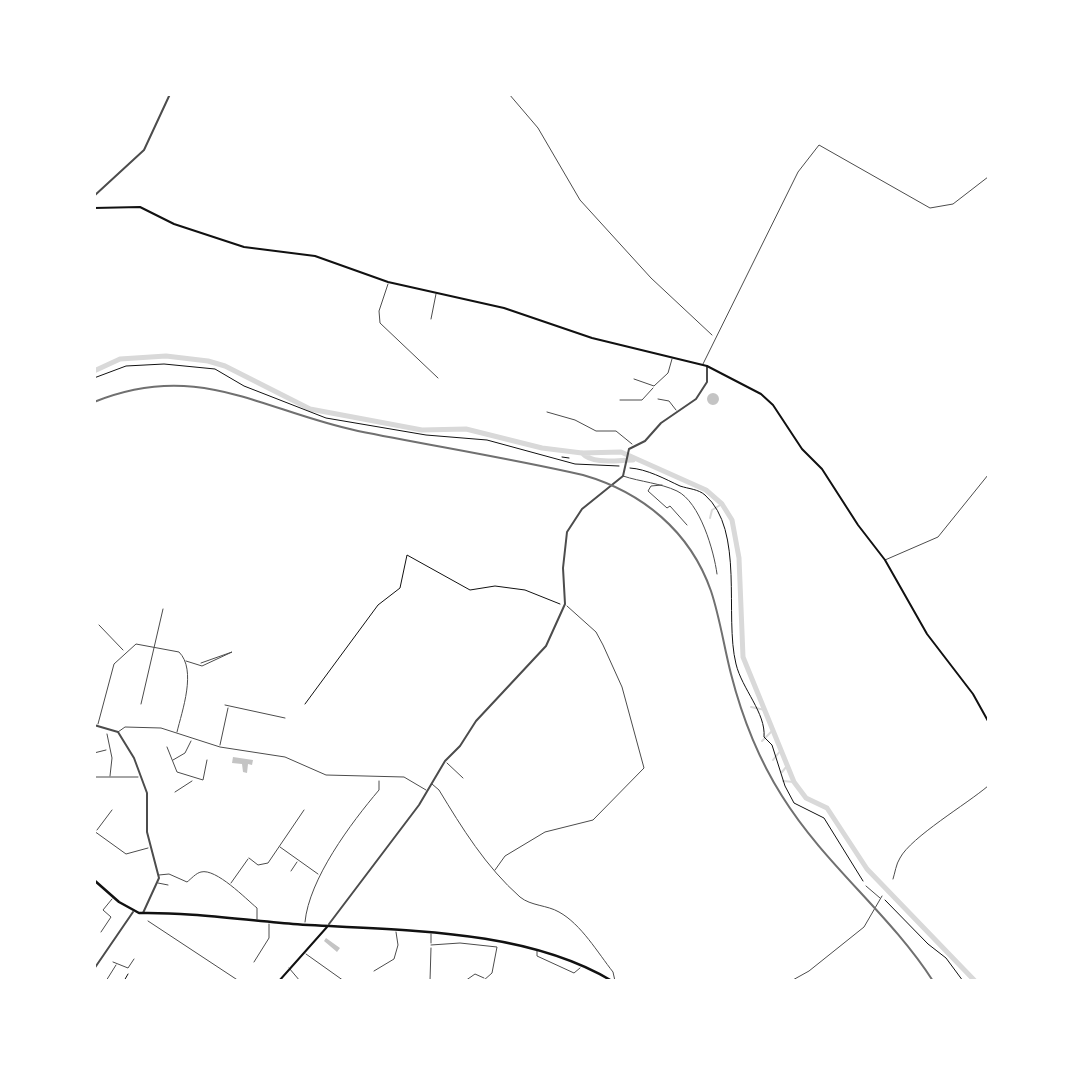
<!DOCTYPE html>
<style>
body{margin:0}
#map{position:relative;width:1083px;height:1075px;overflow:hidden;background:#fff;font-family:"Nunito Sans",sans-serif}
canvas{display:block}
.frame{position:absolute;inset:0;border:96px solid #fff;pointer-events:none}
</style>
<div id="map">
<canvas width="1083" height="1075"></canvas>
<div class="frame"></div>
</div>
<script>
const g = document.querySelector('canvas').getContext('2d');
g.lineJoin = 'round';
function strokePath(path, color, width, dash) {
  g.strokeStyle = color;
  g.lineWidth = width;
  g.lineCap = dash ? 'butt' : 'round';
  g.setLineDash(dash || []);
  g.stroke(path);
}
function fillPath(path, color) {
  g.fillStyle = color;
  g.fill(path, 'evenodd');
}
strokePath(new Path2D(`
 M710 518 712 510 722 504
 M751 707 765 710
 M762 741 773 730
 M773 760 781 750
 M782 772 787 766
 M783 781 794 782`), '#d9d9d9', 2);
strokePath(new Path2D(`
 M94 371 120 359 166 356 208 361 225 366 310 409 422 430 466 429 542 448 582 453 621 452 706 490 722 504 732 520 739 558 743 657 794 782 806 798 827 808 867 869 975 981
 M582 453C593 465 618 460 633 460`), '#d9d9d9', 5);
fillPath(new Path2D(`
 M707 399a6 6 0 1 1 12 0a6 6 0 1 1-12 0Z
 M233 757 253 760 252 765 248 764 247 773 243 772 242 764 232 763Z
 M326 938 340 948 337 952 324 941Z`), '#c4c4c4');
strokePath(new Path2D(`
 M94 378 126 366 164 364 215 369 244 386 326 418 426 435 487 440 575 464 619 466
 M562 457 569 458
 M630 468C647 469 665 479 680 486 689 489 698 489 705 495 745 530 724 616 736 664 742 689 766 713 764 737L772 745 785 786 794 803 824 818 863 881
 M305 704 378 605 400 588 407 555 470 590 495 586 525 590 560 604
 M885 900 928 944 946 958 963 981
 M124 981 128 974`), '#111', 1);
strokePath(new Path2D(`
 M866 886 880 898
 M101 932 111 917 103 910 112 899`), '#4c4c4c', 1);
strokePath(new Path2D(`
 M509 94 538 128 580 200 651 278 712 335
 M388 284 379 311 380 323 438 378
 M431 319 436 294
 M703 364 798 172 819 145 930 208 953 204 988 177
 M634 379 654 386 668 373 672 359
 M658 399 669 401 676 410
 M620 400H642L653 388
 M547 412 575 420 596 431H616L632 444
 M623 476C641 482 660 483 677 491 700 502 714 551 717 574
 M662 485 651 486 648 491 667 508 670 506 687 525
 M885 560 938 537 988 475
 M99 625 123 650
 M186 661 202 666 232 652 201 663
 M141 704 163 609
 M225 705 285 718
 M98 724 114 664 136 644 179 652C197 670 182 711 177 732
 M118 732 125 727 161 728 220 747 285 757 326 775 404 777 426 790
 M107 734 112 758 110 776
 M220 745 228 708
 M167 747 177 772 203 780 207 760
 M94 753 106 750
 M173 760 185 753 191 741
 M447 763 463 778
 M94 777H138
 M432 784 439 790C462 828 486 867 520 897 531 906 547 905 559 912 581 924 598 953 613 972L615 981
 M175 792 192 781
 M97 830 112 810
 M94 831 126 854 148 848
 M280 847 318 874
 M249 858 258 865 268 863 304 810
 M495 870 505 856 545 832 593 820 644 768 622 687 603 645 596 632 567 606
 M291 871 297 862
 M159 875 169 874 187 882C191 879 196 873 201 872 216 868 246 899 257 908V919
 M893 879C895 873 896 864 900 858 911 837 967 804 988 786
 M158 883 168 885
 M231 883 248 859
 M148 921 239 981
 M305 922C309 879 351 823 379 790V781
 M431 943V934
 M431 945 460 943 497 947 492 973 483 981
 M537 951V956L574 973 580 968
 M306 954 344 981
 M113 962 128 968 134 959
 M254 962 269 938V924
 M289 968 300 981
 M374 971 394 959 398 945 396 932
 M106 981 116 965
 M430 981 431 948
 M465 981 475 974 484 978
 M791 981 809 971 864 927 882 896`), '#4c4c4c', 1);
strokePath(new Path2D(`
 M94 196 144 150 170 94
 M94 725 118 732 134 758 147 793V832L159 878 143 913
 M329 924 419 805 445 761 460 746 476 721 546 646 565 604 563 568 567 532 582 509 623 476 629 449 645 441 661 423 696 399 707 382V366
 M94 969 133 912`), '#4c4c4c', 2);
strokePath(new Path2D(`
 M94 208 140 207 174 224 244 247 315 256 388 282 504 308 592 338 707 366 761 394 773 405 802 449 822 469 858 525 885 560 927 634 973 694 988 721
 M279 981 327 927`), '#111', 2);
strokePath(new Path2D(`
 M94 880 119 902 139 913C190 912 242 920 293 924 395 931 522 927 612 981`), '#111', 2.5);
strokePath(new Path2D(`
 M94 402C198 360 260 410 358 431 433 446 508 458 583 475 642 492 690 531 711 591 720 618 724 647 731 674 742 717 758 758 782 796 825 865 889 913 933 981`), '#707070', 2);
</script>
